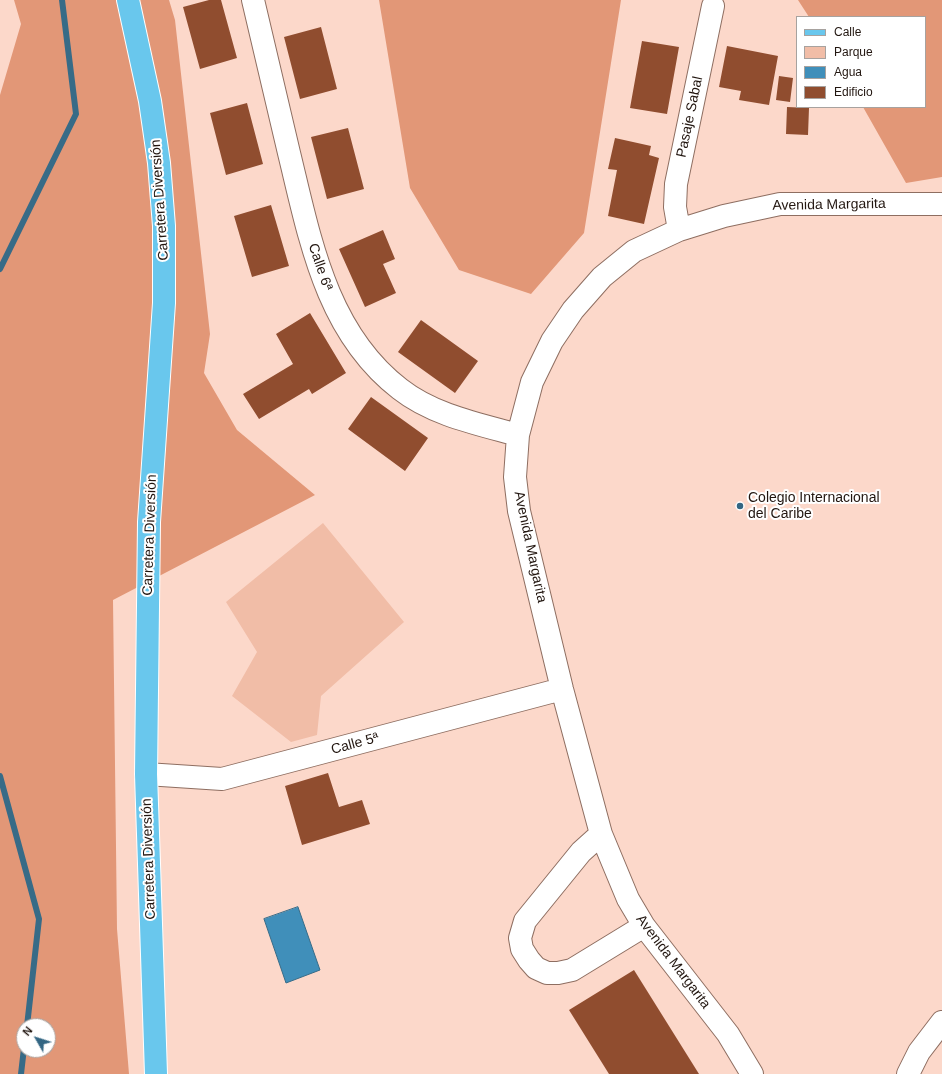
<!DOCTYPE html>
<meta charset="utf-8">
<style>
body{margin:0}
#map{position:relative;width:942px;height:1074px;overflow:hidden;background:#fcd8ca;font-family:Helvetica,sans-serif}
canvas{display:block}
.legend{position:absolute;left:796px;top:16px;width:130px;height:92px;box-sizing:border-box;background:#fff;border:1px solid #a7a29f;margin:0;padding:5px 7px;list-style:none;font-size:12px;color:#221610}
.legend li{display:flex;align-items:center;gap:8px;height:20px}
.legend b{width:20px;border:1px solid #a7a29f}
.north{position:absolute;left:16px;top:1018px;width:40px;height:40px;box-sizing:border-box;background:#fff;border:1px solid #a7a29f;border-radius:50%;rotate:309deg;font-size:11px;font-weight:700;line-height:16px;text-align:center;color:#221610}
.north::after{content:'';display:block;margin:auto;width:14px;height:18px;background:#336683;clip-path:polygon(50% 0,100% 100%,50% 72%,0 100%)}
</style>
<div id="map">
<canvas width="942" height="1074"></canvas>
<ul class="legend">
<li><b style="height:5px;background:#69c7ed"></b>Calle</li>
<li><b style="height:11px;background:#f1bda7"></b>Parque</li>
<li><b style="height:11px;background:#408fba"></b>Agua</li>
<li><b style="height:11px;background:#904d2f"></b>Edificio</li>
</ul>
<div class="north">N</div>
</div>
<script>
const g = document.querySelector('canvas').getContext('2d');
g.lineJoin = 'round';
function fillPath(path, color) {
  g.fillStyle = color;
  g.fill(path, 'evenodd');
}
function strokePath(path, color, width, dash) {
  g.strokeStyle = color;
  g.lineWidth = width;
  g.lineCap = dash ? 'butt' : 'round';
  g.setLineDash(dash || []);
  g.stroke(path);
}
function label(font, color, halo, rows, align = 'center') {
  g.font = font + ' Helvetica,sans-serif';
  g.lineWidth = 4;
  g.setLineDash([]);
  g.textBaseline = 'middle';
  g.strokeStyle = halo;
  g.fillStyle = color;
  for (const [text, x, y, turn = 0] of rows) {
    g.save();
    g.translate(x, y);
    g.rotate((+turn || 0) * Math.PI / 180);
    g.textAlign = isNaN(turn) ? turn : align;
    if (halo) g.strokeText(text, 0, 0);
    g.fillText(text, 0, 0);
    g.restore();
  }
}
fillPath(new Path2D(`
 M323 523 404 622 321 696 317 735 291 742 232 696 257 652 226 602Z`), '#f1bda7');
fillPath(new Path2D(`
 M14 0H169L175 20 210 334 204 373 237 430 315 495 113 600 117 929 129 1074H0V95L21 24ZM24 1026H48V1050H24Z
 M379 0H621L584 233 531 294 459 270 410 188Z
 M798 0H942V177L906 183 863 107H925V17H809Z`), '#e29777');
const water = new Path2D(`
 M298 907 320 970 286 983 264 919Z`);
fillPath(water, '#408fba');
strokePath(water, '#376b87', 1);
strokePath(new Path2D(`
 M0 269 76 114 62 0
 M0 776 39 919 27 1026
 M21 1074 24 1048`), '#376b87', 6);
fillPath(new Path2D(`
 M209 0H221L237 58 200 69 183 7Z
 M321 27 337 89 300 99 284 37Z
 M642 41 679 47 667 114 630 108Z
 M727 46 778 56 769 105 739 100 741 91 719 87Z
 M779 76 793 78 790 102 776 100Z
 M247 103 263 164 226 175 210 113Z
 M787 107 809 108 808 135 786 134Z
 M348 128 364 189 327 199 311 137Z
 M615 138 651 146 649 155 659 158 644 224 608 216 617 170 608 169Z
 M271 205 289 266 252 277 234 216Z
 M383 230 395 259 383 264 396 293 365 307 339 249Z
 M310 313 346 373 312 394 309 389 259 419 243 394 293 364 276 334Z
 M421 320 478 361 455 393 398 352Z
 M371 397 428 438 405 471 348 429Z
 M328 773 339 807 362 800 370 824 302 845 285 786Z
 M634 970 699 1074H609L569 1010Z`), '#904d2f');
const minor = new Path2D(`
 M253 0C265 51 277 102 289 153 310 239 326 332 400 389 433 415 478 424 518 435
 M679 230 675 207 676 184 713 6
 M146 774 222 779 562 689
 M601 834 581 852 525 921 520 938 522 949 529 960 536 968 547 973H558L572 970 644 926
 M752 1074 728 1034 644 926 628 899 601 834 562 689 519 511 515 477 518 435 532 382 552 341 573 310 602 277 634 251 679 230 724 216 780 204H942
 M908 1074 919 1052 942 1022`);
const major = new Path2D(`
 M128 0 150 101 159 163 164 226V303L149 522 146 774 156 1074`);
strokePath(minor, '#8e6e61', 24);
strokePath(major, '#fff', 24);
strokePath(minor, '#fff', 22);
strokePath(major, '#69c7ed', 22);
for (const [x, y, r, color] of [
 [740,506,4,"#336683"]
]) {
  const dot = new Path2D();
  dot.arc(x, y, r, 0, 2 * Math.PI);
  g.fillStyle = color;
  g.fill(dot);
  strokePath(dot, '#fff', 1.5);
}
label('14px', '#221610', '#fff', [
 ["Pasaje Sabal",690,117,-78],
 ["Carretera Diversión",160,200,-94],
 ["Avenida Margarita",829,205,-1],
 ["Calle 6ª",320,267,71],
 ["Carretera Diversión",150,535,-88],
 ["Avenida Margarita",530,547,78],
 ["Calle 5ª",355,744,-15],
 ["Carretera Diversión",149,859,-92],
 ["Avenida Margarita",673,962,53]
]);
label('14px', '#221610', '#fff', [
 ["Colegio Internacional",748,498],
 ["del Caribe",748,514]
], 'left');
</script>
